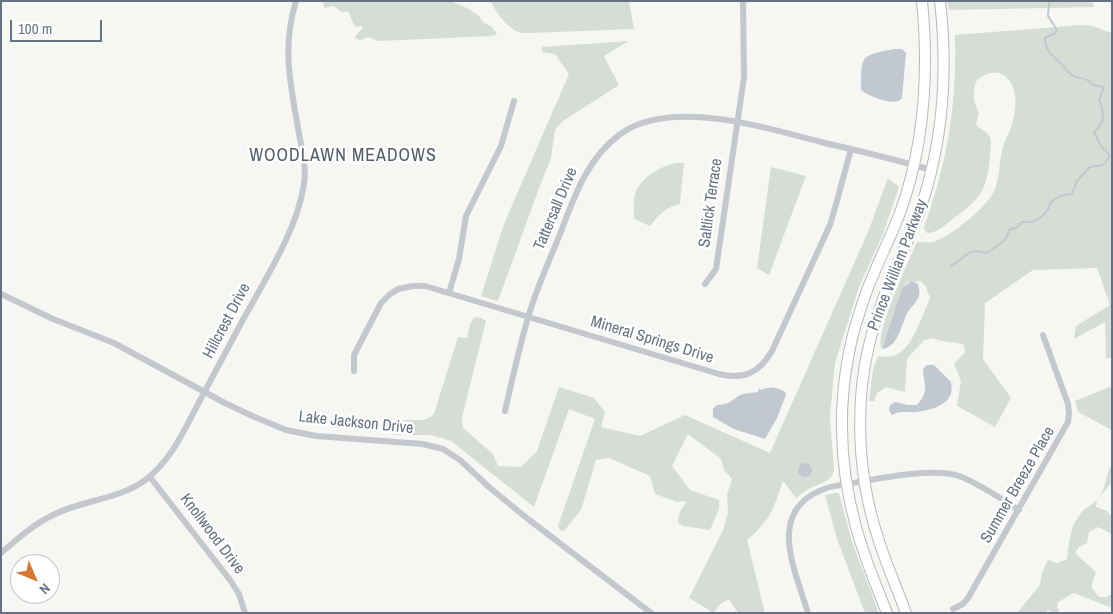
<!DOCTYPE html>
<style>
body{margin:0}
#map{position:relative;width:1113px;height:614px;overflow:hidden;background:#f6f6f3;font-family:"Archivo Narrow",sans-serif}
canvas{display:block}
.frame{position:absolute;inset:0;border:2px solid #667183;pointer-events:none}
.north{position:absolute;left:10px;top:554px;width:50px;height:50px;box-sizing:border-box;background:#fff;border:1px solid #c2c6cd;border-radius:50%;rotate:135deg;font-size:14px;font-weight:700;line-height:20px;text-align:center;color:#667183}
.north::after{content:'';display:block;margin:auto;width:18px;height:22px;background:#dc752d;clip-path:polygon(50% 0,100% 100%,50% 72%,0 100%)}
.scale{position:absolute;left:10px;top:20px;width:92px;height:22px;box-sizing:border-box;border:2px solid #667183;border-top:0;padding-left:6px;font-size:15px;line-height:18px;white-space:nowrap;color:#667183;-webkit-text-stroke:4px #fff;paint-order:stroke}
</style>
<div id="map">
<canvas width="1113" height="614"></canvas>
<div class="frame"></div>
<div class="north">N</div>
<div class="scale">100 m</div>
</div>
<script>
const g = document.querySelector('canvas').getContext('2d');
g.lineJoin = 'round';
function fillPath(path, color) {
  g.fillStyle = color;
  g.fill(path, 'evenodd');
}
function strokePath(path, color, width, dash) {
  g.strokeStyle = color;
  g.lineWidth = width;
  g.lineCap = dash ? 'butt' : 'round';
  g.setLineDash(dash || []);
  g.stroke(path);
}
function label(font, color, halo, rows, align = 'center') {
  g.font = font + ' "Archivo Narrow",sans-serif';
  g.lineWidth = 5;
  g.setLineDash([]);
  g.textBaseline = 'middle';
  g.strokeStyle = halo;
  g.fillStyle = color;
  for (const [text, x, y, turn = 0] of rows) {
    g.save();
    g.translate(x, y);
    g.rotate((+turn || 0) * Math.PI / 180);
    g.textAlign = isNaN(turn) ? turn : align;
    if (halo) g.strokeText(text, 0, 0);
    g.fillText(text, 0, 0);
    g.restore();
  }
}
fillPath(new Path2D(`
 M323 1H450L469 9 479 16 483 22 492 27 497 34 492 36 379 41 368 37 360 40 355 38 356 35 363 28 361 26 355 27 348 11 342 12 333 6 324 8Z
 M491 1H629L634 29 530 33C526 33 521 33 518 32 507 27 495 12 491 1Z
 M947 1H1092L1094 7 949 10Z
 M1081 25 1092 26 1112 33V357L1106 359 1105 322 1074 339 1076 326 1110 305 1097 268 1033 270 985 303 983 359 1011 398 995 427 957 406 961 381 954 364 965 352 964 345C954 341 943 343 933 338L924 340 907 359 905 392 886 387 877 393 874 401H869L873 369 878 356C885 357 891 357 898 354 913 346 923 314 930 298L926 287 921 281 909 282 902 288 882 349C873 336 910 258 917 242 922 242 928 243 933 242 950 237 989 206 995 189 1000 176 999 161 1003 147 1004 141 1008 136 1010 130 1016 114 1020 88 1005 76 995 69 986 74 977 80 972 92 973 101 979 113L976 125C980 130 987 130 990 137 992 143 990 150 990 156 987 193 979 200 950 221 943 227 936 233 927 233L924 229 925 224C948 160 957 103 955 35Z
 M629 41 604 56 619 85 563 121 555 130 551 158 538 191 498 301 481 296 504 224 569 74 555 54 542 52V47Z
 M676 163H684L680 204C665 207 659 215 650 226L634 219C634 211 633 202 635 194 640 178 661 166 676 163Z
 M771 167 806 176 769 275 757 268Z
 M888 178 899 187 883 234 859 287 835 363 830 416 834 471C830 483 820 483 809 489 804 491 800 495 796 498L783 481C774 508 770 521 747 540L765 613H738L729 599 720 604 714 613H710L711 611 689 598 723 530 728 513 727 495 732 479 724 470 721 459 688 434 672 466 690 490 719 500V509L710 530 683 526 678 523C678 513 682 508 687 501L677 502 655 494 650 476 609 458 596 460 581 510 564 531 560 530 558 526 595 419 569 409 534 507 451 441 431 435H393C395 408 420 429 434 414L458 337 467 338 470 324 474 317 481 318 486 321 462 418 463 428 493 454 498 466 521 467 537 451 559 387 594 398 605 412 601 427 640 436 685 415 770 453 868 232Z
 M1112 386V430L1078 412 1075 401Z
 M1112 465V482L1097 500 1096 507 1107 511 1112 517V534L1098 527 1089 532 1087 543 1079 547 1075 553 1096 572 1091 587 1099 597H1107L1112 593V608L1074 593 1058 602 1057 607 1060 613H1053L1048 610 1045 613H1017L1040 585 1042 573 1048 560 1058 563 1067 559C1069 543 1070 525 1082 512 1086 507 1093 504 1097 500 1107 489 1104 476 1112 465Z
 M835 493H839L852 542 879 613H865L837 539 825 495Z`), '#d6ddd4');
fillPath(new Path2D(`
 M894 49H902L906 53 902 98C895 108 869 96 861 90 862 55 859 56 894 49Z
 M912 281 918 284C919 288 920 292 919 296 917 302 912 306 908 312 901 324 899 347 882 349L902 288Z
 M927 365H934L951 382C956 404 933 410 916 412 908 413 900 410 892 415L889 410 890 405 895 402 908 405H917C930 390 924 387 923 369Z
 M759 388 761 390C769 386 777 387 785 392L786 395 777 418 765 439 734 429 713 417V409L717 405C727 405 730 402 737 397 741 393 752 393 758 392Z
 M798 470a7 7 0 1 1 14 0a7 7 0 1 1-14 0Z`), '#c1c8cf');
strokePath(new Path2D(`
 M1049 1 1048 16 1057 30 1055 33 1045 38C1045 50 1051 54 1058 61 1065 66 1067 73 1075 77 1082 79 1088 78 1093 85L1104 87 1099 99C1104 112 1106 122 1094 132L1101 146 1112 157
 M951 266C966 258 967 247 986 253 990 251 1005 241 1007 237 1008 235 1008 232 1010 229L1016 228 1022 222C1025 222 1028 222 1030 222 1038 221 1050 211 1050 203 1056 197 1063 194 1072 194L1077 181 1090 167 1103 165 1110 156`), '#c1c8cf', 2);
const highway = new Path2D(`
 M887 613C876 585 864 557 856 527 842 476 838 423 846 370 849 349 854 328 861 308 871 274 889 243 901 210 925 142 929 72 922 1
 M906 613C897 588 886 564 878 538 862 489 857 437 862 385 865 358 872 330 881 305 892 272 909 242 920 210 943 143 948 71 940 1`);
strokePath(highway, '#b7b9bd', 12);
strokePath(new Path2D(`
 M705 284 716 269 744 77 743 1
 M449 293 459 259 466 216 501 146 514 101
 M1 294 53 319 114 343 225 403 250 415 286 430 316 436 423 444 443 449 460 460 490 488 528 519 651 613
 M354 371V355L381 303 389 295 398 289 413 286H425L719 374C744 380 759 373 772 351L830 225 837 201 851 149
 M505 411C513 377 520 342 531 308 539 283 550 259 560 234 574 198 586 160 619 135 669 97 766 128 821 142 858 151 895 159 931 170
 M150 477 230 580 239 594 245 613
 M1 553C17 539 34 524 53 515 82 500 117 500 144 481 170 462 184 431 198 404 211 380 224 355 237 331 260 287 297 233 304 184 307 166 301 146 298 128 290 82 282 47 296 1
 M953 609 963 604 968 598 1068 422 1069 413 1068 404 1043 335
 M808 613C794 567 764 507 830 487 863 482 929 466 959 476 980 484 1000 498 1019 510`), '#c4c7cb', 6);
strokePath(highway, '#fff', 10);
label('16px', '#667183', '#fff', [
 ["Saltlick Terrace",711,203,-82],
 ["Tattersall Drive",556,209,-67],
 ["Prince William Parkway",898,265,-69],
 ["Hillcrest Drive",227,321,-62],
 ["Mineral Springs Drive",652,340,17],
 ["Lake Jackson Drive",356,423,6],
 ["Summer Breeze Place",1018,485,-60],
 ["Knollwood Drive",212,534,53]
]);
g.letterSpacing = '1px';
label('18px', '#545c68', '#fff', [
 ["WOODLAWN MEADOWS",343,156]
]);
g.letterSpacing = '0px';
</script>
